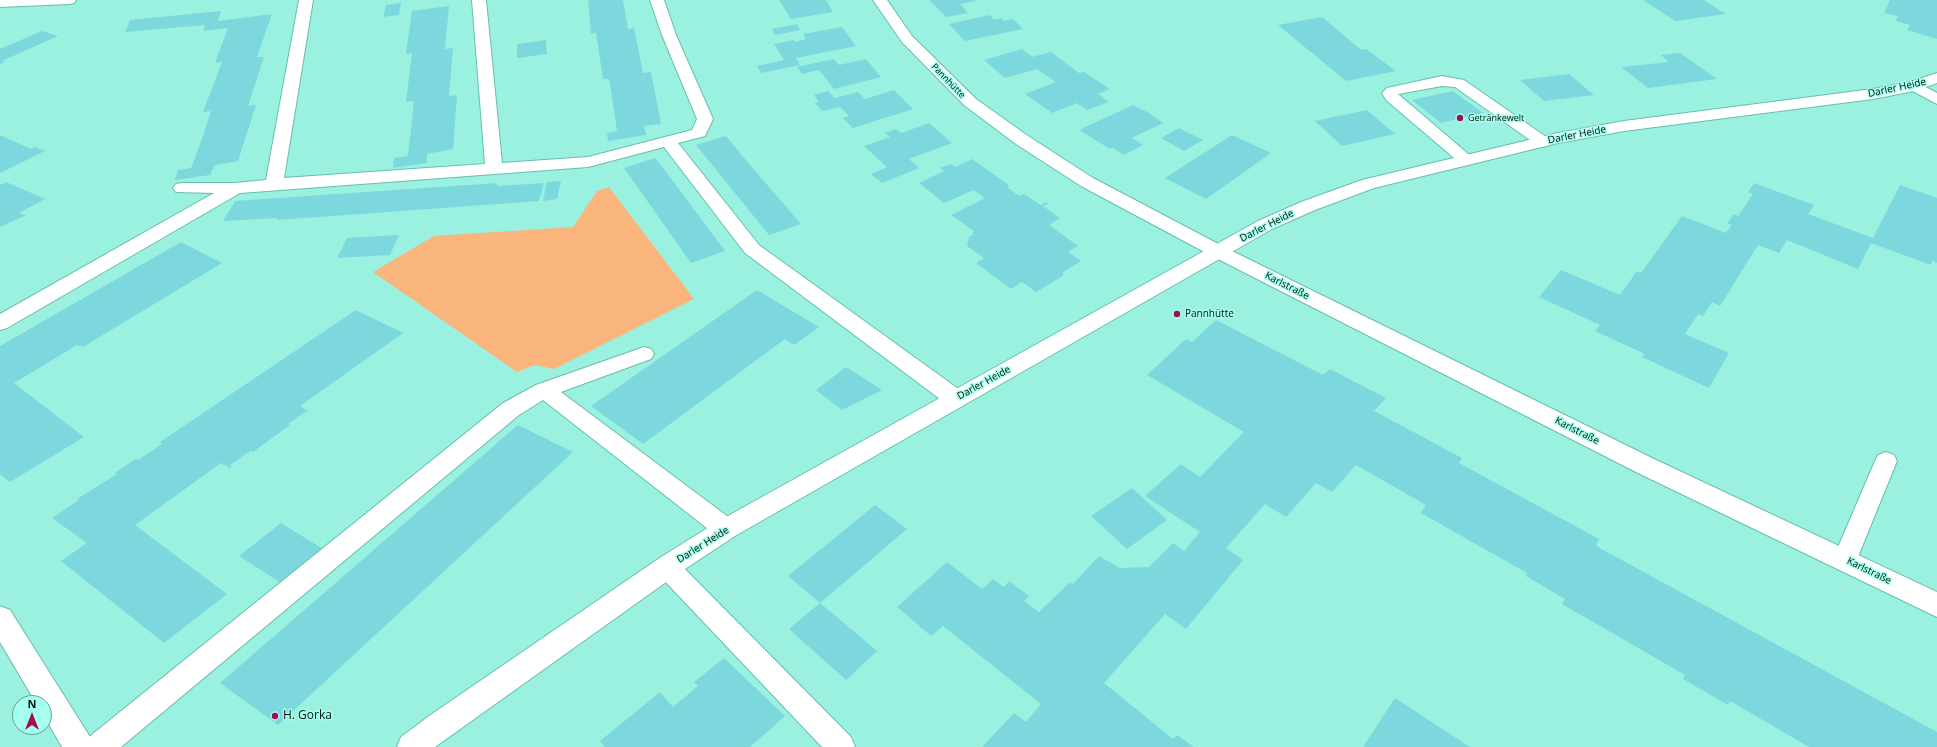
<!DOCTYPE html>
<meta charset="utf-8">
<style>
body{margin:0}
#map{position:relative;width:1937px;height:747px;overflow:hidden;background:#9af1e0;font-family:"Open Sans",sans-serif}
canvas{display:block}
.north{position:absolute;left:12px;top:695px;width:40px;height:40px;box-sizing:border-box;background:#a7ffed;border:1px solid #64a194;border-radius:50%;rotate:0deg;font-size:11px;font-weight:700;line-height:16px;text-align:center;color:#00140f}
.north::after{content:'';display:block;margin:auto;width:14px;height:18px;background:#a00e55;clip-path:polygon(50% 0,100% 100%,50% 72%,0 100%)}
</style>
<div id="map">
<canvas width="1937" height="747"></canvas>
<div class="north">N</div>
</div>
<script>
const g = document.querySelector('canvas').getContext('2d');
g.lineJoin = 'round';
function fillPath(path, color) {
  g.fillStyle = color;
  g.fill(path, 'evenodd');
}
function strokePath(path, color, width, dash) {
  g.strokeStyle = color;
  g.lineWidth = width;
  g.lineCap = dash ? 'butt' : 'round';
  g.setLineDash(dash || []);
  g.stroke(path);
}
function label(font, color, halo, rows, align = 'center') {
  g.font = font + ' "Open Sans",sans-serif';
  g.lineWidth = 3;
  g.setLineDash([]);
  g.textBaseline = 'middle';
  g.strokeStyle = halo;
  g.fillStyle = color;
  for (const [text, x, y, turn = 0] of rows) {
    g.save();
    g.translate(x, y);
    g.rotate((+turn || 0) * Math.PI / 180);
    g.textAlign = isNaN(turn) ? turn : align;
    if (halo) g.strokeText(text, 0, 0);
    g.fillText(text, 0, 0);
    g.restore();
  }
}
fillPath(new Path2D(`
 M609 187 694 299 554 369 535 365 517 372 373 272 434 236 573 227 597 191Z`), '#f9b57c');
fillPath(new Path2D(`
 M588 0H623L628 29 634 28 643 73 651 72 661 124 644 126 646 135 608 141 607 133 617 131 613 104 609 79H603L596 33 591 34Z
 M779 0H826L833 12 791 19Z
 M929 0H975V1L960 4 968 13 946 17Z
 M1643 0H1704L1726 14 1675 21Z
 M1890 0H1937V39L1907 30 1910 25 1896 21 1898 16 1884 13Z
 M401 3 399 15 383 17 386 5Z
 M449 6 445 49 453 48 449 96 457 95 453 149 427 154V163L393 168 394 158 408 156 414 101 406 102 412 53 406 54 412 11Z
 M221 11 218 21 272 14 257 57H264L248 106 256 105 238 161 215 165 210 175 175 180 178 170 191 168 202 139 211 111 203 112 222 62 215 63 228 28 203 31 205 25 125 32 130 20Z
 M990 15 994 20 1001 18 1004 21 1013 19 1023 29 965 41 949 24Z
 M1322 17 1361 50 1366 49 1396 71 1346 81 1278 25Z
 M797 24 800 30 775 35 772 29Z
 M842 27 856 46 796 58 800 65 761 73 757 66 784 60 774 44 794 40 795 42 806 39 803 34Z
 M42 31 58 36 2 61 5 62 0 64V49Z
 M546 40 547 54 517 58V44Z
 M1022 49 1032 57 1051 52 1079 73 1084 72 1110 89 1098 94 1109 102 1087 110 1077 103 1052 113 1025 94 1056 82 1037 69 1005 78 984 60Z
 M1680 53 1717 79 1648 88 1621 67 1669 62 1661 55Z
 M834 59 839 65 866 59 881 77 834 89 819 70 802 74 797 67Z
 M1569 74 1594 95 1544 101 1520 80Z
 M894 90 913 109 853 128 843 118 849 116 840 107 822 111 815 103 819 102 814 95 828 91 835 98 858 92 865 99Z
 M1453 91 1483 113 1441 123 1412 100Z
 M1133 105 1149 113 1163 123 1132 138 1143 145 1124 155 1113 148 1110 149 1079 130Z
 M1367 110 1395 134 1342 146 1315 121Z
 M929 123 952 143 909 159 919 168 882 183 871 174 887 167 864 146 890 137 885 133 896 129 901 133Z
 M1179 128 1203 140 1184 151 1161 138Z
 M0 135 31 149 35 147 45 151 0 173Z
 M1232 135 1271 153 1206 199 1165 178Z
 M726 136 744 158 801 224 769 235 696 145Z
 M655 158 667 173 725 251 691 263 624 168Z
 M972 159 1010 186 1007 187 1019 196 1024 194 1041 205 1046 202 1048 204 1043 206 1060 218 1049 225 1078 246 1068 252 1081 261 1063 272V276L1036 292 1022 282 1011 289 976 263 984 258 967 246 969 237 974 234 972 233 974 231 951 215 985 198 974 190 944 203 919 183 944 171 940 168 951 164 955 167Z
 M561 181 557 199 543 201 547 182Z
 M6 182 45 199 19 213 26 215 0 227V185Z
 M497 183V186L544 183 539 201 277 220V218L223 221 235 201Z
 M1754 183 1814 205 1808 214 1873 238 1900 185 1937 198V263L1932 261 1931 265 1871 243 1858 269 1787 240 1779 253 1758 245 1720 306 1712 302 1703 316 1698 314 1685 334 1729 353 1709 388 1642 357 1645 354 1595 331 1600 325 1539 297 1561 270 1620 295 1637 271 1641 273 1682 216 1726 233 1732 225 1727 223 1734 214 1738 216 1753 194 1748 192Z
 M399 235 390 255 337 258 347 238Z
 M181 242 222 263 83 347 77 345 14 383 84 437 10 482 0 474V346Z
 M757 290 819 327 794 345 785 339 643 444 591 406Z
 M356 310 403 333 300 406 309 412H305L288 424 290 425 253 452 250 451 230 465 232 467 230 468 221 463 135 525 227 594 164 643 61 561 87 543 52 518 79 500 77 499 117 474 115 473 135 459 138 460 162 444 160 442Z
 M1216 320 1323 375 1330 369 1386 398 1374 411 1462 458 1459 463 1599 539 1596 546 1937 732V747H1809L1730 701 1728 705 1683 679 1685 675 1562 604 1565 599 1526 576 1527 573 1421 513 1426 505 1356 465 1332 492 1316 483 1286 517 1265 504 1226 548 1243 560 1186 629 1165 614 1104 683 1173 739 1177 735 1194 747H982L1014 713 1026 722 1041 704 943 626 931 636 897 607 947 562 982 589 993 579 1004 587 1009 581 1029 596 1024 601 1039 612 1069 583 1073 584 1099 556 1120 568 1149 567 1173 543 1184 551 1200 532 1145 496 1181 464 1200 477 1244 432 1147 375 1186 339 1192 342Z
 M846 367 882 390 842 410 816 390Z
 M518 425 573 452 278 725 220 683Z
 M1132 488 1167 520 1127 549 1091 516Z
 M875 505 907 529 820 603 788 576Z
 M281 523 323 549 281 583 239 556Z
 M820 603 877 651 846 680 789 629Z
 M724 658 785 716 750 747H605L600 741 660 692 673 707 698 686 694 682Z
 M1395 698 1470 747H1363Z`), '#7cd8dd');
const service = new Path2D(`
 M299 0H313L284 178 485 164 472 0H486L502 163 588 157 692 130 697 119 662 35 650 0H664L676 35 713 119 705 136 678 143 759 245 964 393 967 399 964 405 956 407 948 405 745 253 664 147 588 167 240 193 7 328 0 330V314L214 193 176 192 173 188 176 184 182 183H235L266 180Z
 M1442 76 1464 80 1549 139 1551 142 1549 145 1543 147 1537 145 1455 87 1442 86 1398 94 1474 159 1472 163 1466 164 1460 163 1386 100 1382 93 1387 88Z
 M1914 81 1937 93V104L1909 89 1906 86 1909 83Z
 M644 347 651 349 654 354 651 359 561 392 735 522 738 529 735 536 726 539 717 536 543 400 519 415 121 747H85L89 737 503 403 536 385Z
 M1886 452 1894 455 1897 461 1857 559 1854 566 1845 569 1836 566 1833 559 1875 461 1878 455Z
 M667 557 676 560 851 737 855 747H822L658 574 655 567 658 560Z`);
const minor = new Path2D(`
 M0 0H76L74 3 69 4 0 7Z
 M873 0H887L912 36 976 99 1028 136 1093 178 1226 248 1654 459 1937 592V617L1638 473 1212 256 1081 186 1016 144 964 105 902 42Z
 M0 606 10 610 90 737 94 747H62L44 716V703H36L0 642Z`);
const tertiary = new Path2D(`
 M1937 73V83L1914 91 1873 99 1624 131 1558 143 1374 188 1315 210 1272 229 735 536 676 575 435 747H397L401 737 429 716 658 559 717 522 1258 221 1301 202 1362 180 1558 133 1624 121 1873 89 1910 82Z`);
strokePath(service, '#67beae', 2);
strokePath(minor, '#67beae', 2);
strokePath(tertiary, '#67beae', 2);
fillPath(service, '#fff');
fillPath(minor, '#fff');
fillPath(tertiary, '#fff');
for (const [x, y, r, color] of [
 [1460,118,4,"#a00e55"],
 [1177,314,4,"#a00e55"],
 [275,716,4,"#a00e55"]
]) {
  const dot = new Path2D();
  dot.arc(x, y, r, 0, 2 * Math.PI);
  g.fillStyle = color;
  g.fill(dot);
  strokePath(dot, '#a7ffed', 1.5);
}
label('9px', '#00140f', '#a7ffed', [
 ["Pannhütte",948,81,46]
]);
label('9px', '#00140f', '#a7ffed', [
 ["Getränkewelt",1468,118]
], 'left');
label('10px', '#00140f', '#a7ffed', [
 ["Darler Heide",1897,88,-12],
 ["Darler Heide",1577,135,-11],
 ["Darler Heide",1267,226,-27],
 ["Karlstraße",1287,286,27],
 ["Darler Heide",984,383,-29],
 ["Karlstraße",1577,431,27],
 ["Darler Heide",703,545,-32],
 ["Karlstraße",1869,571,26]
]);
label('10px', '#00140f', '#a7ffed', [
 ["Pannhütte",1185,314]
], 'left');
label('12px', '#00140f', '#a7ffed', [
 ["H. Gorka",283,716]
], 'left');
</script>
